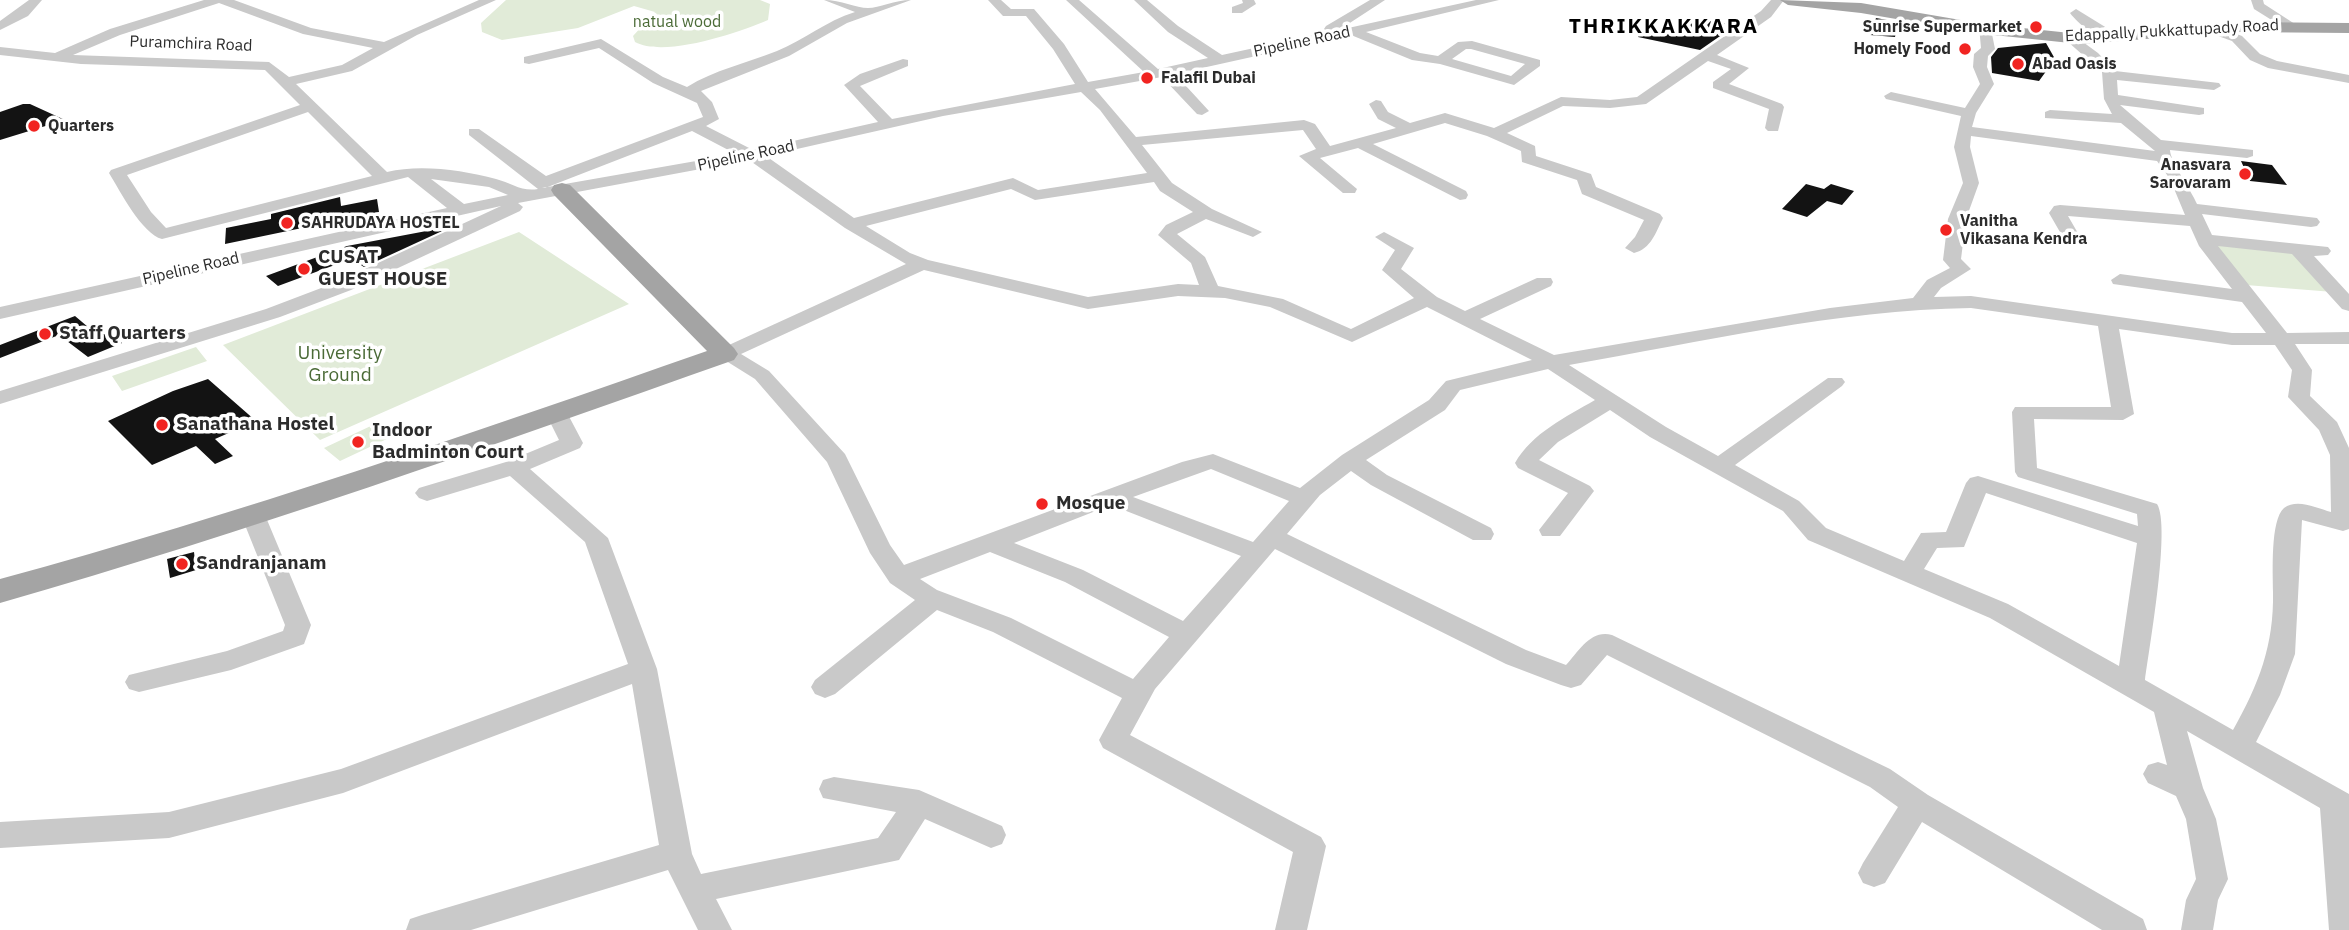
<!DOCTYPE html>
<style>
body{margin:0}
canvas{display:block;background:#fff}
</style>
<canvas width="2349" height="930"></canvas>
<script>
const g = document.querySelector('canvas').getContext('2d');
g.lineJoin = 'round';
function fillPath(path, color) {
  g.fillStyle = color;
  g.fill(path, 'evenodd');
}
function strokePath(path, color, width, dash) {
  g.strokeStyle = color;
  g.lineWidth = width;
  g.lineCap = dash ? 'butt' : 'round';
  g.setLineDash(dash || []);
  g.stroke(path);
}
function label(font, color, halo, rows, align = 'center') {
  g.font = font + ' "IBM Plex Sans",sans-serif';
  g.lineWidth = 7;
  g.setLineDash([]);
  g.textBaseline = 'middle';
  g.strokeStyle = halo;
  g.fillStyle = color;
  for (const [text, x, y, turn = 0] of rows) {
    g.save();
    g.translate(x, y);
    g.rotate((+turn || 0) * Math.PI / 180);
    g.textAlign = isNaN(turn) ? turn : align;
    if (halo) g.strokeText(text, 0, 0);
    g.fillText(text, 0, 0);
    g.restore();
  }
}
fillPath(new Path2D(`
 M506 0H760L770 4 768 20C738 33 664 58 635 42L633 36 655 12 634 6 578 28 502 40 482 32 481 23Z
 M519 232 629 304 320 440 223 345Z
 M2210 242 2295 250 2333 292 2246 285Z
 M196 347 207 361 122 391 112 376Z
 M375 424 391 437 340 461 324 448Z`), '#e1ebd8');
fillPath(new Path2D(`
 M1689 18 1736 25 1700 50 1638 37 1639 30 1667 31Z
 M1876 18 1898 22 1895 37 1870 35Z
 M2046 43 2055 59 2039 81 1992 73 1991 57 1998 48Z
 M23 104H30L65 120 0 140V112Z
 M2241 161 2272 165 2287 185 2250 181Z
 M1806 184 1824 189 1831 184 1854 191 1842 205 1827 201 1807 217 1782 209Z
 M340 197 341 206 377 199 379 212 225 244 226 228 271 219V214Z
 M453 226 364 267 351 259 278 286 266 276 347 246Z
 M75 316 88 327 96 324 122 343 88 357 59 335 0 358V345Z
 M208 379 256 421 215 439 233 456 215 464 196 446 152 465 108 421 173 391Z
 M194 552 196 570 170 578 167 559Z`), '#131313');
fillPath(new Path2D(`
 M29 0H42L28 16 0 30V21Z
 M204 0H234L311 28 384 42 479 0H496L417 35 352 71 296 84 387 172C420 164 462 170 496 179 511 183 522 192 538 189L469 135V129H479L546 176 703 117 697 103 653 83 599 48 529 64 524 63V57L601 39 663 77 687 87C714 70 747 63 777 51 804 40 826 21 855 12L824 0C841 0 856 8 868 8 879 8 895 0 911 0L847 23 789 56 701 91 712 102 719 119 706 126 753 150 878 122 844 85 860 74 903 59 908 60V66L860 86 892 119 1075 84 1053 49 1026 16H1003L988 0H1001L1011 9H1034L1064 44 1088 82 1144 72 1066 0H1079L1158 69 1208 58 1168 32 1134 0H1147L1178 26 1222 55 1328 32 1324 29 1326 26 1370 0H1385L1339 30 1476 0H1499L1366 32 1420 53 1438 56 1458 42 1472 41 1540 60V66L1514 85 1440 64 1412 60 1351 35 1175 74 1209 111 1202 115 1197 114 1162 77 1095 89 1136 137 1304 120 1315 124 1330 146 1396 128 1378 119 1369 104 1376 100 1381 101 1388 112 1410 123 1445 113 1494 128 1561 97 1610 100 1637 97 1761 11 1771 0H1784L1771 17 1717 55 1749 68 1729 84 1782 104 1784 107 1778 131H1768L1765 128 1769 109 1713 88V82L1731 69 1708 61 1646 104 1610 108 1563 106 1507 133 1535 146 1536 156 1591 174 1596 187 1660 214 1663 218C1656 232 1651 249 1634 253L1625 248 1635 237 1644 220 1582 194 1577 180 1522 162 1521 151 1487 136 1445 123 1373 144 1466 191 1468 195 1466 199 1460 200 1358 148 1320 158 1357 189 1355 193H1343L1299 156 1316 149 1303 130 1142 145 1172 183 1212 209 1262 232 1253 237 1206 219 1177 234 1205 257 1218 286 1283 299 1351 329 1414 298 1382 270 1395 250 1375 237 1384 232 1414 248 1401 269 1437 297 1465 311 1537 278H1551L1553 282 1551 286 1480 319 1554 355 1830 308 1913 298 1927 280 1950 268 1943 260 1948 219 1963 183 1954 147 1961 116 1886 99 1884 96 1891 92 1965 108 1980 84 1973 67 1974 54 1981 48 1979 26 1991 29 1995 49 1988 56 1987 67 1994 84 1976 113 1972 127 2155 151 2121 123 2045 118V112L2050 110 2112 114 2104 99 2102 72 2067 41 2065 38 2072 34 2098 53 2115 71 2219 83 2221 86 2214 90 2117 80 2118 95 2204 108V114L2199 115 2120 105 2161 140 2253 150V156L2247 158 2170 150C2170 161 2191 190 2197 204L2317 218 2320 222 2317 226 2311 227 2202 214 2212 235 2328 247 2331 251 2328 255 2314 256 2349 294V311L2342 309 2292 254 2218 246 2287 333 2349 332V344H2295L2312 370 2310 396 2337 422 2349 448V529L2343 531 2302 520 2295 654 2280 695 2256 742 2349 794V930H2329L2320 808 2187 731 2203 788 2216 819 2228 879 2218 900 2213 930H2181L2186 900 2196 879 2186 819 2176 796 2148 783 2143 774 2148 765 2158 762 2167 765 2154 712 1990 618 1808 540 1783 511 1650 437 1610 410 1558 442 1539 460 1590 486 1594 491 1560 536H1542L1539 530 1568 493 1518 468 1515 463C1532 433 1566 417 1595 400L1548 369 1460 390 1445 410 1366 460 1387 475 1491 528 1494 534 1491 540H1473L1371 485 1351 471 1320 495 1287 534 1526 650 1566 665C1579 651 1591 629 1612 635L1890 769 1928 795 2143 919 2147 930H2102L1922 822 1885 883 1874 887 1863 883 1858 873 1863 863 1898 807 1870 787 1607 655 1581 685 1571 688 1561 685 1506 664 1275 549 1155 689 1130 735 1321 837 1326 846 1307 930H1275L1293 852 1103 748 1099 740 1122 698 993 632 937 610 835 694 825 698 815 694 811 687 815 680 915 600 890 583 870 553 827 462 755 379 715 354 718 350 906 264 845 228 749 160 518 203 523 207 520 211 351 290 280 317 0 404V391L266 309 337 282 501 206 0 319V307L447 208 408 177 162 239C142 234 120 191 109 173L111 170 300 105 265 70 81 64 0 55V47L55 53 110 29ZM219 3 303 34 373 48 342 65 289 77 269 62 73 55 120 35ZM1466 49H1471L1525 64 1511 76 1452 59ZM1081 92 1100 110 1147 173 1038 190 1013 178 854 218 766 156 943 116ZM308 112 372 176 166 228 151 212 127 175ZM692 131 736 154 542 188H545ZM1971 136 2157 161 2170 179 2185 215 2060 205 2054 206 2049 213 2064 239 2070 240 2079 235 2068 216 2190 226 2199 246 2232 289 2120 274 2111 280 2113 284 2242 302 2266 333H2232L1971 296 1934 297 1941 288 1971 269 1961 259 1966 219 1979 183 1970 147ZM431 179 489 187 508 195 464 204ZM1154 182 1160 191 1193 212 1166 225 1158 235 1191 263 1199 285 1178 284 1088 297 928 260 910 253 866 226 1011 189 1035 200ZM924 270 1088 309 1178 296 1225 298 1270 307 1352 342 1427 307 1532 360 1446 381 1429 400 1342 455 1300 488 1213 454 1182 462 904 565 890 545 845 454 769 371 741 354ZM1971 308 2098 326 2111 407H2015L2012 412 2015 472 2018 477 2137 514 2138 526 1978 476 1970 478 1966 483 1946 532 1921 533 1904 561 1826 528 1799 501 1735 465 1842 386 1845 382 1842 378H1828L1718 456 1666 427 1569 365C1702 342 1836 310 1971 308ZM2119 329 2232 345H2275L2292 370 2288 397 2319 430 2330 455 2331 512C2317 508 2297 498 2284 508 2270 520 2273 574 2273 592 2274 645 2259 684 2233 730L2145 680C2149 649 2171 526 2157 504L2037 468 2034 419 2123 420 2134 414ZM1211 469 1289 501 1253 542 1133 497ZM1986 493 2137 543 2119 666 2008 604 1924 569 1937 548 1964 547ZM1111 505 1241 556 1183 621 1083 570 1014 543ZM990 552 1065 582 1169 637 1133 679 1011 618 937 590 920 579Z
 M1242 0H1254L1256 4 1242 13H1232V7L1243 3Z
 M2251 0H2263L2264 4 2298 26 2286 29 2254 9Z
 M2076 9 2115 33V39C2099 41 2079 25 2070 13Z
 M2212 25 2242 36 2260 54 2277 61 2349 75V83L2268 68 2250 60 2232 41 2207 32 2205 29Z
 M556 406 564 407 583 443 580 448 530 469 608 538 657 669 692 854 701 874 878 838 896 812 823 798 819 789 823 780 834 777 919 790 1002 826 1006 835 1002 844 991 848 925 819 899 860 716 899 732 930H698L668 870 471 930H406L410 919 422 915 659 845 632 684 343 793 169 838 0 848V822L169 812 341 769 628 664 585 542 510 476 427 501 419 498 415 493 419 488 506 462 559 440 545 412Z
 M253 507 261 509 265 515 311 625 304 644 231 670 139 692 129 689 125 682 129 675 227 651 283 631 285 625 241 515 245 509Z`), '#c9c9c9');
fillPath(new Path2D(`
 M1780 0 1861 3 1984 24 2080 34 2237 22 2349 23V33L2237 32 2080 44 1984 34 1861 13 1788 5Z
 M562 183 570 185 734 348 738 354 734 360C491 446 248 532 0 603V579C239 514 473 433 707 351L554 195 551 190 554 185Z`), '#a4a4a4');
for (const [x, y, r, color] of [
 [2036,27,7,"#f12421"],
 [1965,49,7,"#f12421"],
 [2018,64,7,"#f12421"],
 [1147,78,7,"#f12421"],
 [34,126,7,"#f12421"],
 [2245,174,7,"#f12421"],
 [287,223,7,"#f12421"],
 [1946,230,7,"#f12421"],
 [304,269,7,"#f12421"],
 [45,334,7,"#f12421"],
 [162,425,7,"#f12421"],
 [358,442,7,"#f12421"],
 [1042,504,7,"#f12421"],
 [182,564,7,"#f12421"]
]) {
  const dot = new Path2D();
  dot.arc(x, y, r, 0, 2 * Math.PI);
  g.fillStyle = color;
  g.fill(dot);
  strokePath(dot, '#fff', 2.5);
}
label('16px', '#4b6b37', '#fff', [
 ["natual wood",677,22]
]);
label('bold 16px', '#2c2c2c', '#fff', [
 ["Sunrise Supermarket",2022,27,"right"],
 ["Homely Food",1951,49,"right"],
 ["Abad Oasis",2032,64],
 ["Falafil Dubai",1161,78],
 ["Quarters",48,126],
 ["Anasvara",2231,165,"right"],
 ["Sarovaram",2231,183,"right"],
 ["Vanitha",1960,221],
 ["Vikasana Kendra",1960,239],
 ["SAHRUDAYA HOSTEL",301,223]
], 'left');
label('16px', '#2c2c2c', '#fff', [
 ["Edappally Pukkattupady Road",2172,31,-3],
 ["Pipeline Road",1302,42,-12],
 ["Puramchira Road",191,44,2],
 ["Pipeline Road",746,156,-12],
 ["Pipeline Road",191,269,-13]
]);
label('bold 19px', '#2c2c2c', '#fff', [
 ["CUSAT",318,258],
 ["GUEST HOUSE",318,280],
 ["Staff Quarters",59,334],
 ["Sanathana Hostel",176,425],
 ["Indoor",372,431],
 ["Badminton Court",372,453],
 ["Mosque",1056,504],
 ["Sandranjanam",196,564]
], 'left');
label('19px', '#4b6b37', '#fff', [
 ["University",340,354],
 ["Ground",340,376]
]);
g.letterSpacing = '2px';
label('bold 21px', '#000', '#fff', [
 ["THRIKKAKKARA",1664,27]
]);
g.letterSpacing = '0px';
</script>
